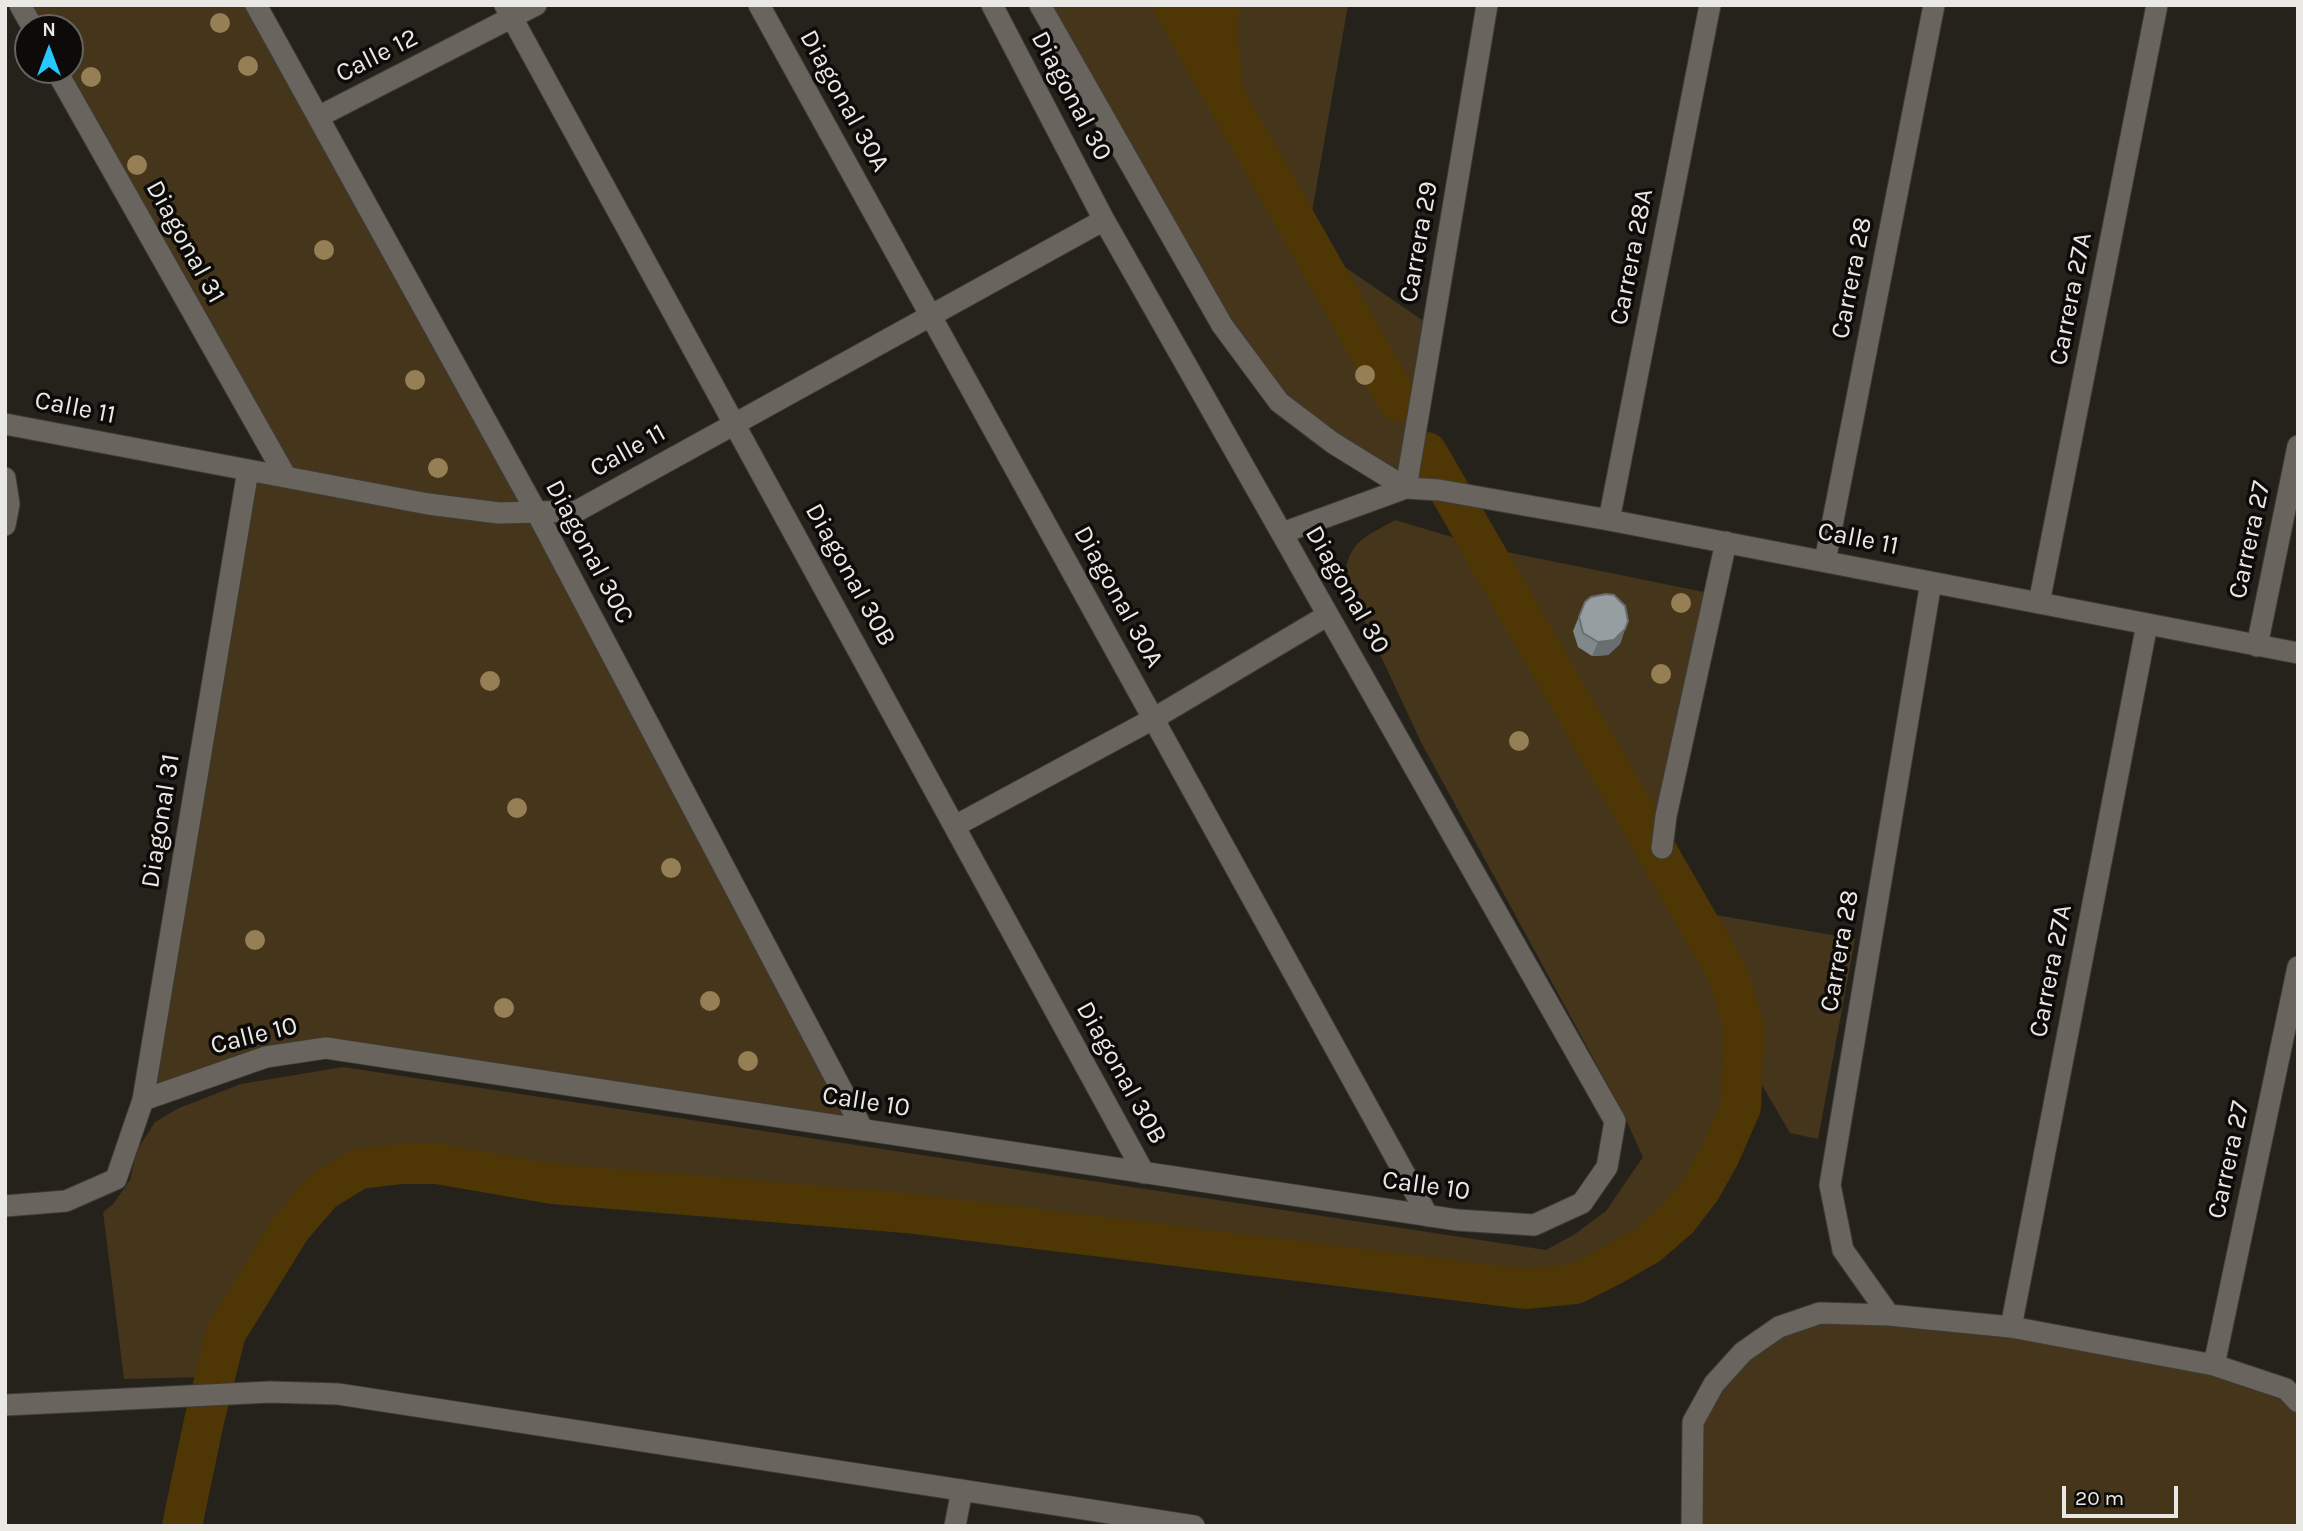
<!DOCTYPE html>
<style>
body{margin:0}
#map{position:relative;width:2303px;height:1531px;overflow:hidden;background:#25221c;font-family:Karla,sans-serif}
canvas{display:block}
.frame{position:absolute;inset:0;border:7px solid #eae8e4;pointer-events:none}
.north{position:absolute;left:14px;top:14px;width:70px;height:70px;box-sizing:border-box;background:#0d0b09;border:2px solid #656361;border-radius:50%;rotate:0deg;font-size:19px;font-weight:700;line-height:28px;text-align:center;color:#eae8e4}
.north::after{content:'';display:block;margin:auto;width:24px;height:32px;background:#27c8ff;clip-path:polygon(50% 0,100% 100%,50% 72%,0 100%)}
.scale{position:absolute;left:2062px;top:1486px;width:116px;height:32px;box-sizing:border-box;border:4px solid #eae8e4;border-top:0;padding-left:9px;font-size:21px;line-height:24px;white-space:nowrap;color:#eae8e4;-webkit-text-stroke:5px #0d0b09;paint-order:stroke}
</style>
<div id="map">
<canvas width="2303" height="1531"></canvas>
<div class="frame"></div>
<div class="north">N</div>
<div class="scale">20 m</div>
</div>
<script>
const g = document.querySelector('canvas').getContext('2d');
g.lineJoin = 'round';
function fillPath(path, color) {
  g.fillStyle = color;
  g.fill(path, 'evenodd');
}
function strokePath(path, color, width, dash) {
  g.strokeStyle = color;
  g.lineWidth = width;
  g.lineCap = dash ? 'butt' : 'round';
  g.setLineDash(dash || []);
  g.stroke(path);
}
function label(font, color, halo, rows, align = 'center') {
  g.font = font + ' Karla,sans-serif';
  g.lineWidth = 7;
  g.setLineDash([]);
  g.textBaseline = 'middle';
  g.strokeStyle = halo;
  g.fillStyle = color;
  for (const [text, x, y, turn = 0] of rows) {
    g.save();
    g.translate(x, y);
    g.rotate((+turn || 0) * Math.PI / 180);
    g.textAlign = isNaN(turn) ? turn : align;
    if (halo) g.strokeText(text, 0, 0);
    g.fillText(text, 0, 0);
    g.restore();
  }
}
fillPath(new Path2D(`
 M20 5H256L863 1130 326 1048 143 1100 248 470 284 477 56 70H70V28H33Z
 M1053 5H1348L1307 241 1425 322 1406 488 1279 402 1062 31Z
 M1395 520 1472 543 1729 977 1743 1028 1740 1106 1699 1189 1677 1217 1648 1244 1575 1283 1526 1288 910 1205 554 1182 437 1162H403L359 1168 317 1184 288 1216 219 1325 204 1377 124 1379 103 1212 113 1204 130 1180 137 1150 155 1122 179 1108 241 1084 343 1067 1546 1250 1575 1234 1606 1211 1643 1157 1622 1111 1422 744 1344 578C1350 539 1364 538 1395 520Z
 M1492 549 1704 592 1661 834 1581 693Z
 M1710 914 1855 939 1818 1139 1790 1133 1744 1054 1746 1029 1730 976 1699 921Z
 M1889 1315 2298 1391V1526H1692L1693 1422 1779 1327Z`), '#44351b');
strokePath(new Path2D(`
 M1173 5 1399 402
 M1219 5 1218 43 1222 81
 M182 1526 204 1421 226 1333 291 1228 323 1191 359 1169 402 1164H437L553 1184 906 1213 1525 1289 1575 1284 1613 1265 1648 1245 1678 1219 1701 1189 1720 1155 1741 1107 1744 1028 1729 976 1427 452`), '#4f3705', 40);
const street = new Path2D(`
 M20 5 33 28
 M256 5 537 513 863 1130
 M505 5 1144 1173
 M759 5 1428 1216
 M1040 5 1222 325 1279 402 1333 443 1406 488
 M56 70 286 477
 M318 117 536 5
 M5 424 428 504 499 513 577 511 1104 220
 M5 478 9 504 5 525
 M1406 488 1487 5
 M1609 520 1710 5
 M1282 533 1406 488 1439 490 1609 520 2298 653
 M1825 561 1934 5
 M2039 603 2157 5
 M2257 646 2298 446
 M955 826 1153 719 1328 615
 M1662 848 1666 816 1726 542
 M143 1100 266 1057 326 1048 1457 1220 1534 1225 1582 1203 1607 1167 1615 1121 1104 220 992 5
 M5 1206 66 1201 116 1179 143 1100 248 470
 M1889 1315 1843 1250 1830 1185 1931 582
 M2011 1327 2147 624
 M2214 1365 2298 967
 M5 1405 270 1392 338 1394 1194 1526
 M955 1526 962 1490
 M1692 1526 1693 1422 1714 1384 1743 1352 1779 1327 1820 1313 1889 1315 2011 1327 2214 1365 2286 1389 2298 1402`);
strokePath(street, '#3e3c38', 23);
strokePath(street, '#69655e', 21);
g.fillStyle = '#967e55';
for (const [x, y] of [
 [220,23],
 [248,66],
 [91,77],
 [137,165],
 [324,250],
 [1365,375],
 [415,380],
 [438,468],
 [1681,603],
 [1661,674],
 [490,681],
 [1519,741],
 [517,808],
 [671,868],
 [255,940],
 [710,1001],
 [504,1008],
 [748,1061]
]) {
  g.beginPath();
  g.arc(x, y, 10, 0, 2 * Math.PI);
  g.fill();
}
fillPath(new Path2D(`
 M1585 602 1625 629 1620 644 1608 655 1592 656 1578 647 1573 631Z`), '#81888b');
fillPath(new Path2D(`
 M1625 629 1620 644 1608 655 1592 656 1598 642Z`), '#696f71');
const building = new Path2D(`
 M1606 594 1614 595 1625 606 1628 621 1625 629 1614 640 1598 642 1583 633 1579 617 1585 602 1591 597Z`);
fillPath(building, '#969ea2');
strokePath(building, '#696f71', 2);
label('26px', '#eae8e4', '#0d0b09', [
 ["Calle 12",377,56,-27],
 ["Diagonal 30",1071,96,62],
 ["Diagonal 30A",844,101,61],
 ["Diagonal 31",185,242,61],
 ["Carrera 29",1419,242,-80],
 ["Carrera 28A",1632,257,-79],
 ["Carrera 28",1852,278,-79],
 ["Carrera 27A",2071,299,-79],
 ["Calle 11",75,408,11],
 ["Calle 11",628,451,-29],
 ["Calle 11",1858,539,11],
 ["Carrera 27",2250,540,-78],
 ["Diagonal 30C",589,552,62],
 ["Diagonal 30B",850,575,61],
 ["Diagonal 30",1347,590,60],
 ["Diagonal 30A",1118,597,61],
 ["Diagonal 31",161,821,-81],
 ["Carrera 28",1840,951,-80],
 ["Carrera 27A",2051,971,-79],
 ["Calle 10",254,1036,-14],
 ["Diagonal 30B",1121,1073,61],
 ["Calle 10",866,1102,9],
 ["Carrera 27",2229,1160,-78],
 ["Calle 10",1426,1186,8]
]);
</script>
